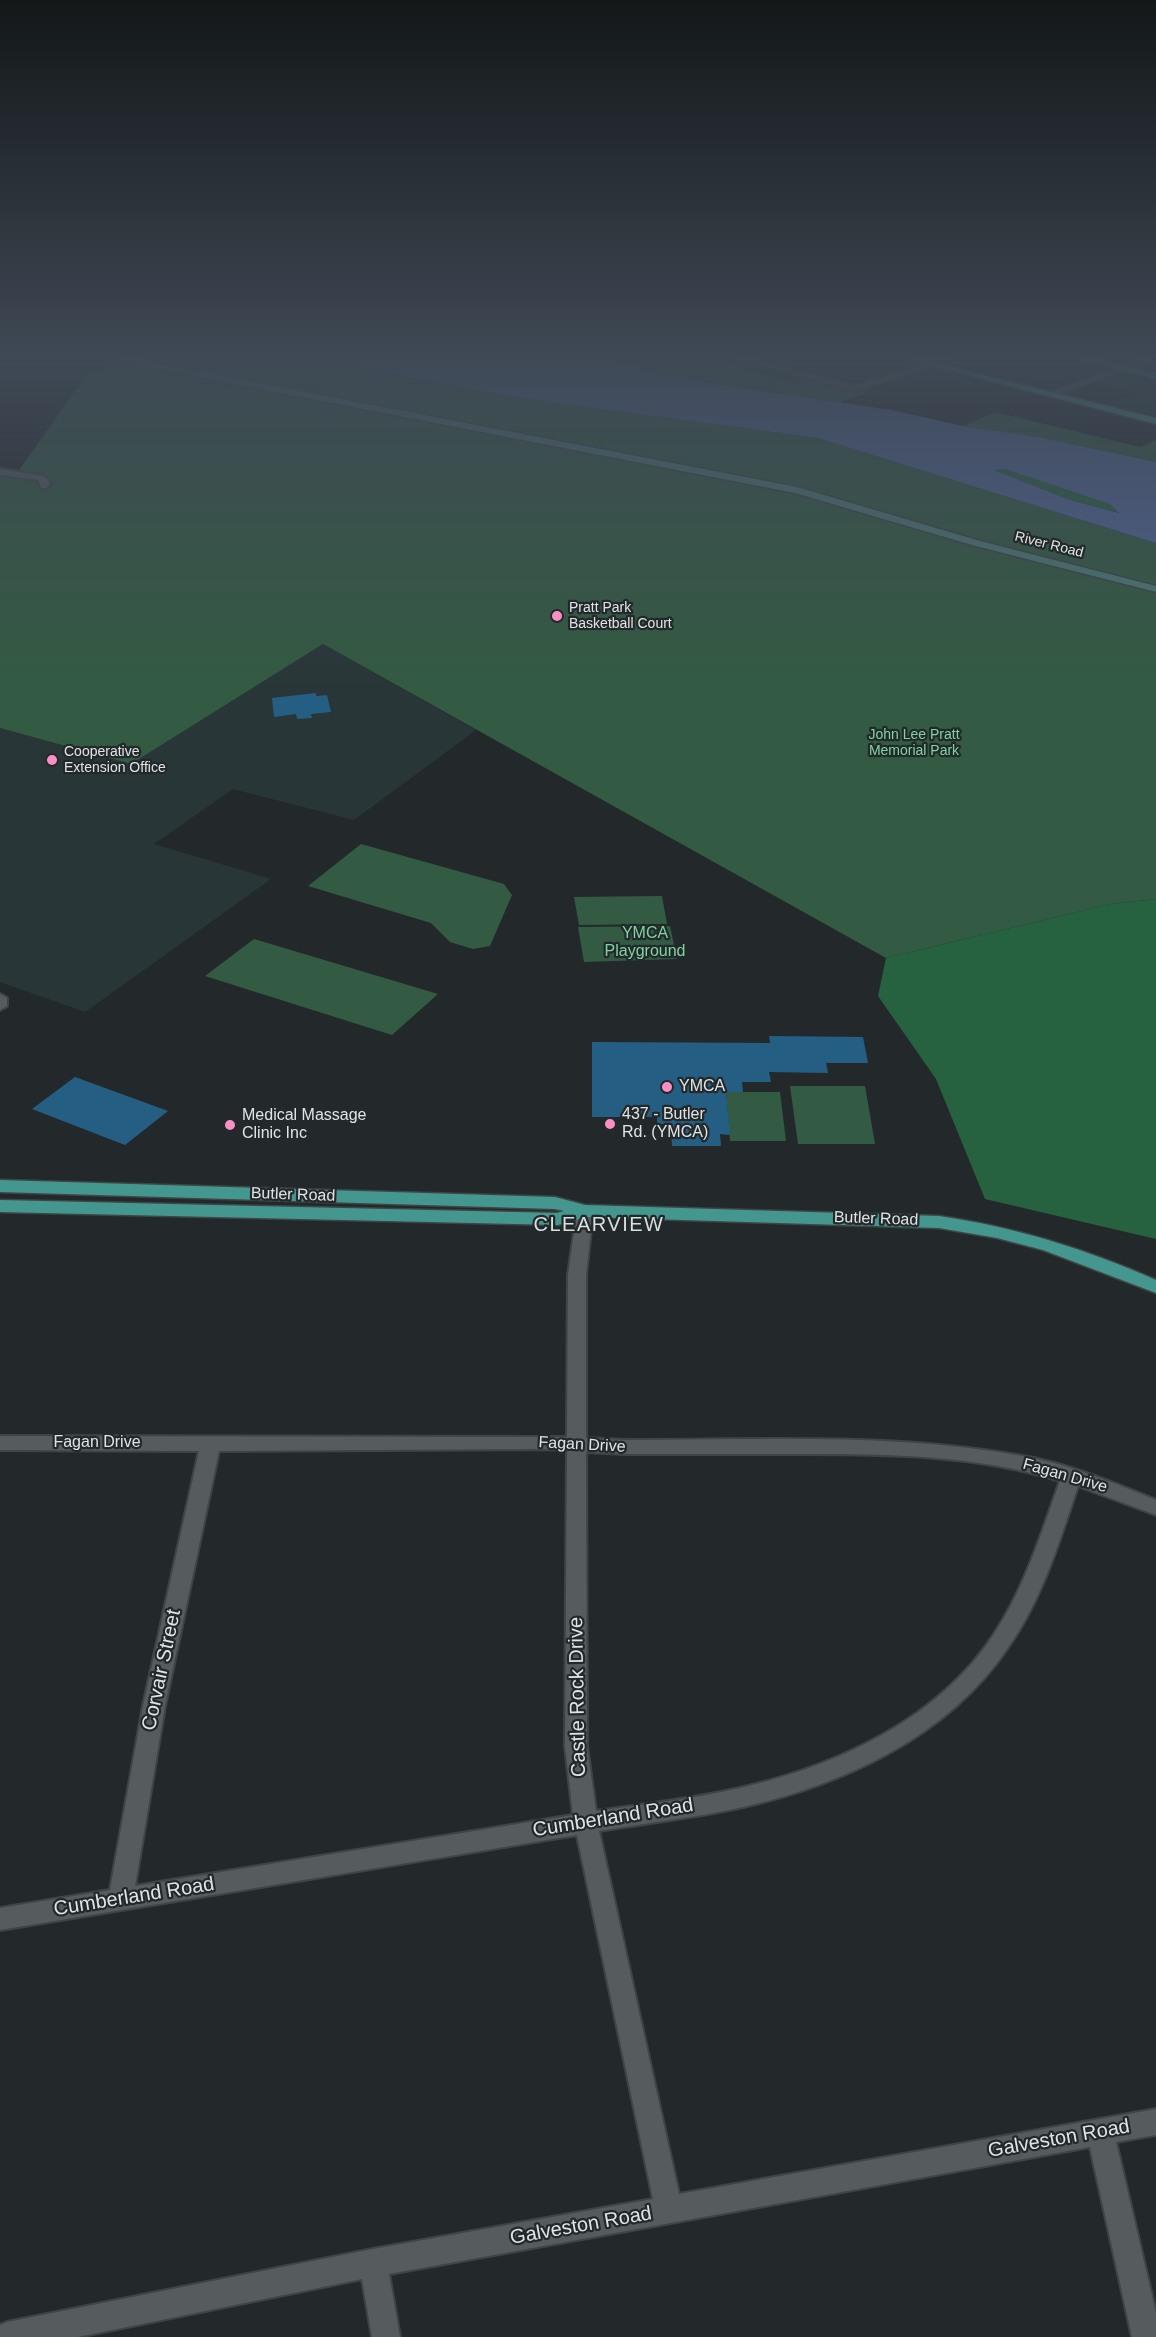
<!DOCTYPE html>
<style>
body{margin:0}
canvas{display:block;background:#23292b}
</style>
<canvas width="1156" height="2337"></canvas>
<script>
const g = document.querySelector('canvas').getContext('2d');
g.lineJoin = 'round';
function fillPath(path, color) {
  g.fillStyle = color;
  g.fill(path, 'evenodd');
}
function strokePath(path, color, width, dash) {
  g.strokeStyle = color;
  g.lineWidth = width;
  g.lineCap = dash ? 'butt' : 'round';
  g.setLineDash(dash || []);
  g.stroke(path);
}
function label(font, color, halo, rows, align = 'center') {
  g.font = font + ' Arial,sans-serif';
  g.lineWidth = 4.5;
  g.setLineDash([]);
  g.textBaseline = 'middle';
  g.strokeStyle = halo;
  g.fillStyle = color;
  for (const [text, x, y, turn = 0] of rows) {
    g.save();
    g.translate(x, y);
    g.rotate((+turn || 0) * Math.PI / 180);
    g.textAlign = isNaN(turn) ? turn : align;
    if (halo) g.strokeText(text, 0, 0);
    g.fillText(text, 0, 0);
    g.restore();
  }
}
fillPath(new Path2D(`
 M749 365 807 379 795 383 737 369Z
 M1124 372 1156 379V416L1106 404 1136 393 1100 383Z
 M323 644 476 730 354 820 233 789 154 844 271 879 85 1012 0 982V728L131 764Z`), '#283638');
fillPath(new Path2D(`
 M110 360H315L515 397 818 438 1156 543V899L1111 904 886 958 323 644 131 764 0 728V470L17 473 88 373 124 364Z
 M607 360H731L749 365 739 369 795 383 807 379 871 392 838 402 701 382Z
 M995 412 1140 447 1156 440V462L1040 437 963 426Z
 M361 844 504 884 512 895 490 946 473 949 450 942 431 923 308 886Z
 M662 896 667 924 579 925 574 897Z
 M670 926 677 959 584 962 578 927Z
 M254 939 438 994 392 1035 205 976Z
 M790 1086H865L875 1144H798Z
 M726 1092H780L786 1141H730Z`), '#335a42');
fillPath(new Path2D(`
 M1005 469 1111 504 1120 513 1070 500 993 470Z
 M1156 899V1239L985 1199 936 1079 878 996 886 958 1111 904Z`), '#266240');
fillPath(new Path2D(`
 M315 360H607L701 382 891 410 963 426 1039 437 1156 462V543L818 438 515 397ZM1005 469 1110 504 1119 513 1070 500 994 470Z`), '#526699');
fillPath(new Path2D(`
 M316 693V696L327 695 331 712 311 714 312 718 297 719 296 714 274 717 272 698Z
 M769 1036 863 1037 868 1063H826L828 1073 769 1072 771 1082H742L743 1092H726L730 1135 720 1134 721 1146H672L671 1124H657V1117H592V1042L770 1043Z
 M75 1077 168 1111 125 1145 32 1109Z`), '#245f83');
const street = new Path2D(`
 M740 360H753L856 386 936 360H948L856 391Z
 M1137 360H1148L1054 396 1047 394Z
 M0 469 44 476 50 482 49 486 44 489 41 488 38 480 0 475Z
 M0 994 7 998V1006L0 1010Z
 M585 1206 591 1207 593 1211 586 1275V1438L625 1440C759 1440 895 1432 1028 1457 1068 1464 1117 1484 1156 1500V1515L1078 1486C1059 1542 1042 1600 1007 1649 946 1738 842 1785 739 1808 693 1818 646 1823 599 1831L679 2194 1156 2109V2135L1116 2142 1156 2313V2337H1132L1090 2147 389 2274 400 2337H372L362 2279 78 2337H0V2325L7 2322 373 2249 653 2199 577 1835 0 1930V1908L110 1890 143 1706 199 1451 0 1450V1436L567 1437 568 1275 577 1211 579 1207ZM541 1449 567 1450 565 1746 573 1815 135 1886 165 1706 219 1451ZM586 1452 625 1454C684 1454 744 1454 803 1454 889 1454 977 1455 1060 1481 1041 1534 1025 1587 994 1634 938 1720 836 1766 740 1788 693 1799 644 1804 596 1811L587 1746Z`);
const secondary = new Path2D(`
 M123 360H140L797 487 980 541 1156 586V592L972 545 795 493 127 363Z`);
const primary = new Path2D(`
 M909 360H923L1156 418V424Z
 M1083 360H1098L1156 373V379Z
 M0 1180 555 1197 585 1205 939 1216C1015 1227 1086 1249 1156 1280V1293L1043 1250 997 1238 939 1228 586 1217 558 1225 0 1212V1200L557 1213 564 1211 555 1209 0 1192Z`);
strokePath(street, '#3f4445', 4);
strokePath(secondary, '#3f4445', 3);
strokePath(primary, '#3f4445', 3);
fillPath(street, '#565c5e');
fillPath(secondary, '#4d7a76');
fillPath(primary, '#43978f');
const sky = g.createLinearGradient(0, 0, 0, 687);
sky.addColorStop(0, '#131718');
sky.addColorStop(0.52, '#3f4955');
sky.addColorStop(1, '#3f495500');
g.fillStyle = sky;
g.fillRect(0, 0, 1156, 687);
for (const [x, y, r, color] of [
 [557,616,6,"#fb8fc4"],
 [52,760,6,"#fb8fc4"],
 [667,1087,6,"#fb8fc4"],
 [610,1124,6,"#fb8fc4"],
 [230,1125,6,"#fb8fc4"]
]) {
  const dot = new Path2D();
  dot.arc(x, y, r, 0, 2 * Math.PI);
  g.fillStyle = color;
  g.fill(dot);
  strokePath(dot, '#23292b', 2);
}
label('14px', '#e0e4e5', '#23292b', [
 ["River Road",1049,545,14]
]);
label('14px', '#e0e4e5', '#23292b', [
 ["Pratt Park",569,608],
 ["Basketball Court",569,624],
 ["Cooperative",64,752],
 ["Extension Office",64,768]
], 'left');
label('14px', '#7ed5a0', '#23292b', [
 ["John Lee Pratt",914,735],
 ["Memorial Park",914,751]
]);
label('16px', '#7ed5a0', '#23292b', [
 ["YMCA",645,934],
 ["Playground",645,952]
]);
label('16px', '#e0e4e5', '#23292b', [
 ["YMCA",679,1087],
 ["437 - Butler",622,1115],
 ["Rd. (YMCA)",622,1133],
 ["Medical Massage",242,1116],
 ["Clinic Inc",242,1134]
], 'left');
label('16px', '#e0e4e5', '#23292b', [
 ["Butler Road",293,1195,2],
 ["Butler Road",876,1219,2],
 ["Fagan Drive",97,1443],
 ["Fagan Drive",582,1445,3],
 ["Fagan Drive",1065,1476,16]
]);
g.letterSpacing = '1.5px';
label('20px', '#d7dfe1', '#23292b', [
 ["CLEARVIEW",599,1225]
]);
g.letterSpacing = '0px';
label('20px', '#e0e4e5', '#23292b', [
 ["Corvair Street",162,1670,-78],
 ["Castle Rock Drive",578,1697,-91],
 ["Cumberland Road",613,1818,-9],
 ["Cumberland Road",134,1897,-9],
 ["Galveston Road",1059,2139,-10],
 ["Galveston Road",581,2226,-10]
]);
</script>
